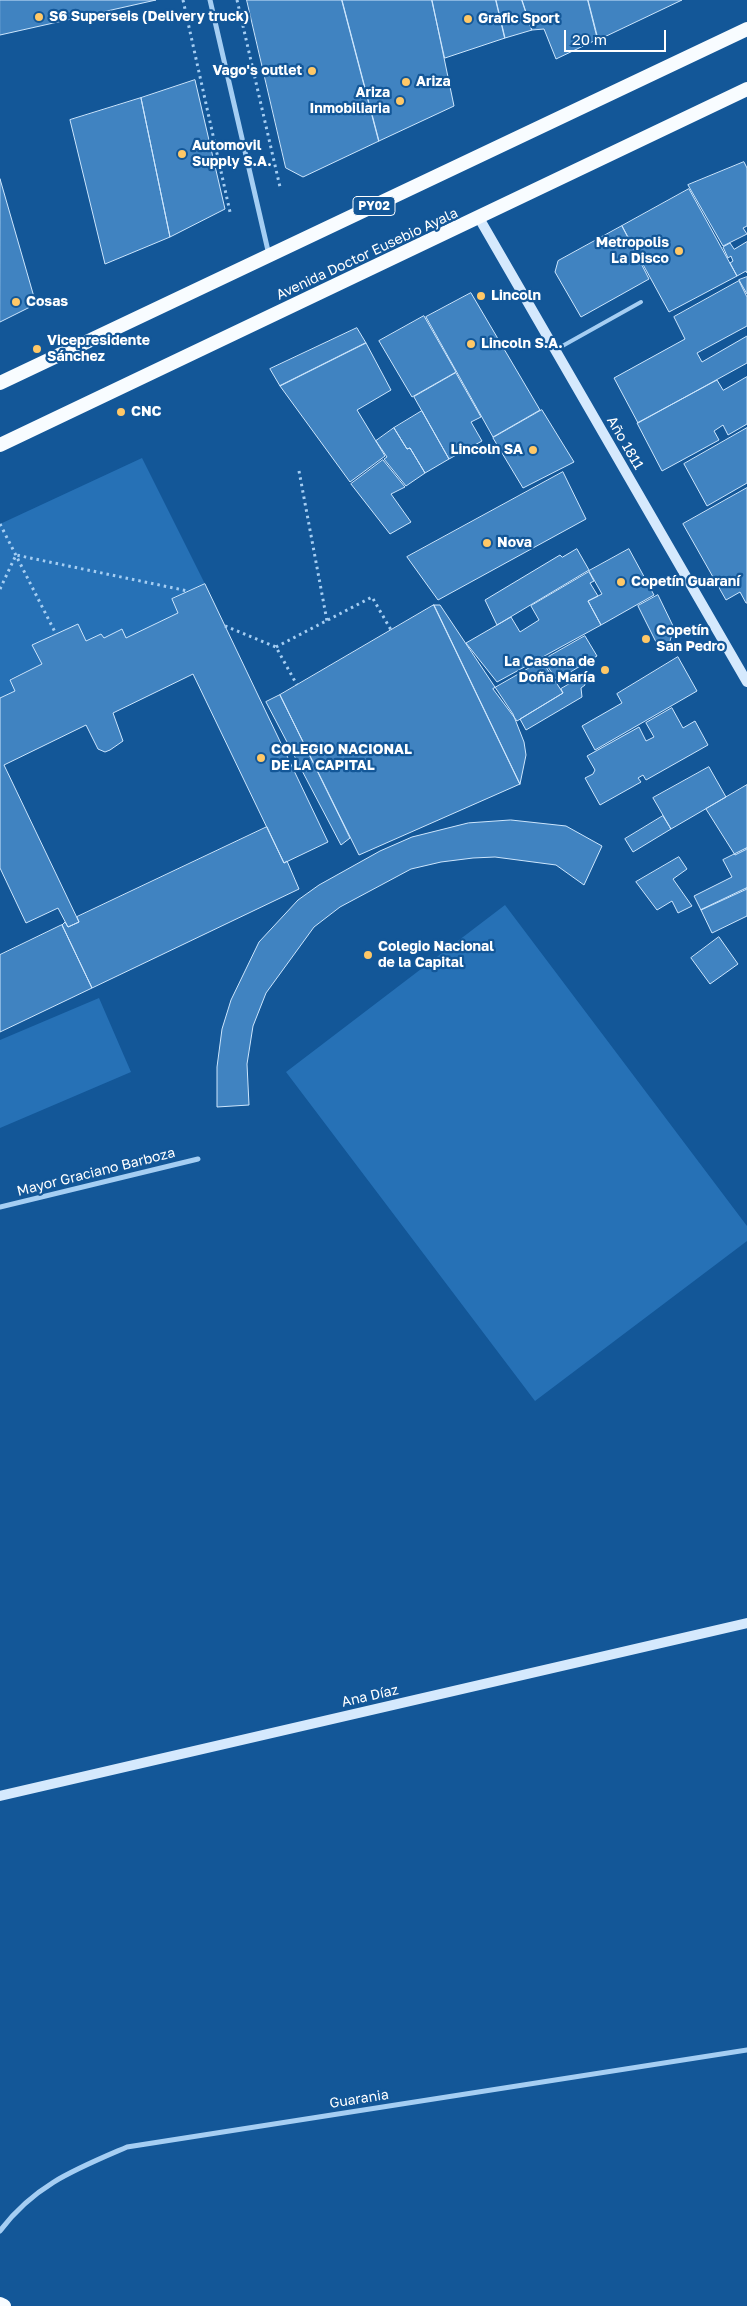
<!DOCTYPE html>
<meta charset="utf-8">
<style>
body{margin:0}
#map{position:relative;width:747px;height:2306px;overflow:hidden;background:#135798;font-family:"Golos Text",sans-serif}
canvas{display:block}
.scale{position:absolute;left:564px;top:30px;width:102px;height:22px;box-sizing:border-box;border:2px solid #fff;border-top:0;padding-left:6px;font-size:15px;line-height:18px;white-space:nowrap;color:#fff;-webkit-text-stroke:4px #135798;paint-order:stroke}
</style>
<div id="map">
<canvas width="747" height="2306"></canvas>
<div class="scale">20 m</div>
</div>
<script>
const g = document.querySelector('canvas').getContext('2d');
g.lineJoin = 'round';
function fillPath(path, color) {
  g.fillStyle = color;
  g.fill(path, 'evenodd');
}
function strokePath(path, color, width, dash) {
  g.strokeStyle = color;
  g.lineWidth = width;
  g.lineCap = dash ? 'butt' : 'round';
  g.setLineDash(dash || []);
  g.stroke(path);
}
function label(font, color, halo, rows, align = 'center') {
  g.font = font + ' "Golos Text",sans-serif';
  g.lineWidth = 4.5;
  g.setLineDash([]);
  g.textBaseline = 'middle';
  g.strokeStyle = halo;
  g.fillStyle = color;
  for (const [text, x, y, turn = 0] of rows) {
    g.save();
    g.translate(x, y);
    g.rotate((+turn || 0) * Math.PI / 180);
    g.textAlign = isNaN(turn) ? turn : align;
    if (halo) g.strokeText(text, 0, 0);
    g.fillText(text, 0, 0);
    g.restore();
  }
}
fillPath(new Path2D(`
 M142 458 205 584 172 599 178 613 126 638H104L101 634 86 641 78 624 33 645 42 664 10 679 15 691 0 698V524Z
 M505 905 747 1226V1241L535 1401 286 1072Z
 M99 998 131 1072 0 1128V1040Z`), '#2671b6');
const building = new Path2D(`
 M0 0H156L0 35Z
 M247 0H342L379 141 303 177 286 168Z
 M342 0H432L454 106 379 141Z
 M432 0H496L505 38 445 58Z
 M496 0H522L532 30 505 38Z
 M522 0H588L598 39 556 59 544 29 532 30Z
 M588 0H682L598 40Z
 M195 80 225 209 170 237 141 98Z
 M141 98 170 237 105 264 70 120Z
 M744 162 747 168V226L743 228 747 234 723 246 688 185Z
 M0 179 36 304 0 322Z
 M689 189 737 276 669 312 622 226Z
 M622 226 649 279 581 317 555 272 558 261Z
 M747 242V273L746 271 737 276 730 263 733 261 731 256 728 258 723 247 730 243 734 249Z
 M747 277V294L739 280Z
 M739 281 747 297V326L697 353 702 362 747 336V363L638 423 614 378 685 339 674 317Z
 M471 293 540 410 493 437 426 317Z
 M424 316 456 372 412 397 379 341Z
 M357 328 366 343 280 386 270 369Z
 M366 343 391 390 357 410 385 456 350 482 280 386Z
 M456 373 481 417 471 422 482 441 449 459 414 397Z
 M747 377V424L728 435 723 425 714 431 719 440 662 471 637 423 717 380 723 390Z
 M542 410 574 462 523 488 493 438Z
 M422 411 449 459 425 473 410 448 407 449 394 428Z
 M394 428 407 449 410 448 425 473 406 486 384 459 387 457 376 441Z
 M747 428V483L707 506 684 464Z
 M383 460 405 487 391 494 411 522 390 534 351 484Z
 M563 472 586 519 438 600 407 557Z
 M747 488V603H746L740 592 726 600 683 524Z
 M577 549 589 570 497 625 485 600 560 555 562 557Z
 M629 549 654 595 601 625 588 601 602 594 589 571Z
 M589 572 594 581 590 583 598 596 588 601 601 625 497 682 466 643 511 617 520 632 539 620 531 606Z
 M205 584 328 842 284 863 193 674 113 713 123 741 110 750 105 752 98 749 86 725 4 765 79 922 68 927 58 908 26 923 0 868V698L15 691 10 680 42 664 32 645 78 624 86 641 101 634 104 638 122 629 126 638 178 613 172 599Z
 M658 595 674 628 669 644 658 646 638 606Z
 M434 605 520 784 359 855 280 695Z
 M434 605H440L513 714 524 742 526 755 520 784Z
 M585 636 597 656 557 680 543 660Z
 M678 657 697 691 595 750 582 726 622 703 617 694Z
 M542 661 563 693 517 721 493 689Z
 M583 676 585 685 581 688 582 697 526 730 520 719 563 693 561 689Z
 M280 695 350 838 341 845 266 702Z
 M672 708 683 728 695 721 708 745 646 780 643 775 638 778 641 782 600 805 585 778 593 774 595 770 587 756 639 727 646 741 654 737 646 723Z
 M709 767 726 797 671 829 653 798Z
 M747 785V849L735 855 706 809Z
 M663 816 671 829 633 852 625 839Z
 M511 820 566 826 602 846 584 885 556 865 495 857 473 858 441 862 411 869 340 907 314 927 266 993 253 1026 247 1064 249 1105 217 1107V1067L222 1029 231 1000 259 942 298 900 319 885 380 851 412 837 468 823Z
 M267 827 284 863 287 861 299 889 92 988 62 925 65 922 68 927 79 922 77 917Z
 M747 848V889L701 910 694 896 732 877 723 860Z
 M679 857 687 869 673 879 692 906 678 913 672 901 657 910 636 882Z
 M747 888V916L712 933 701 910Z
 M62 925 92 988 0 1032V955Z
 M719 937 738 964 710 984 691 958Z`);
fillPath(building, '#4083c1');
strokePath(building, '#cde6fd', 1);
strokePath(new Path2D(`
 M183 0 230 212
 M237 0 280 187
 M299 471 327 621
 M0 524 56 634
 M0 589 16 555 188 591
 M225 626 276 647 297 685
 M276 647 372 597 391 630`), '#a5cef3', 3, [2.5, 4]);
strokePath(new Path2D(`
 M557 349 641 302`), '#a5cef3', 4);
strokePath(new Path2D(`
 M210 0 269 255
 M0 1207 198 1159
 M0 2231C34 2185 76 2169 127 2147L747 2050`), '#a5cef3', 5);
strokePath(new Path2D(`
 M479 218 747 682
 M0 1796 747 1623`), '#d5e9fd', 10);
strokePath(new Path2D(`
 M0 383 747 29
 M0 445 747 89
 M0 2304 4 2306`), '#f8fcff', 14);
for (const [x, y, r, color] of [
 [39,17,5,"#ffc867"],
 [468,19,5,"#ffc867"],
 [312,71,5,"#ffc867"],
 [406,82,5,"#ffc867"],
 [400,101,5,"#ffc867"],
 [182,154,5,"#ffc867"],
 [679,251,5,"#ffc867"],
 [481,296,5,"#ffc867"],
 [16,302,5,"#ffc867"],
 [471,344,5,"#ffc867"],
 [37,349,5,"#ffc867"],
 [121,412,5,"#ffc867"],
 [533,450,5,"#ffc867"],
 [487,543,5,"#ffc867"],
 [621,582,5,"#ffc867"],
 [646,639,5,"#ffc867"],
 [605,670,5,"#ffc867"],
 [261,758,5,"#ffc867"],
 [368,955,5,"#ffc867"]
]) {
  const dot = new Path2D();
  dot.arc(x, y, r, 0, 2 * Math.PI);
  g.fillStyle = color;
  g.fill(dot);
  strokePath(dot, '#135798', 2);
}
for (const [x, y, w] of [
 [374,206,42]
]) {
  const box = new Path2D();
  box.roundRect(x - w / 2, y - 9.5, w, 19, 4);
  g.fillStyle = '#135798';
  g.fill(box);
  strokePath(box, '#fff', 1);
}
label('bold 12px', '#fff', null, [
 ["PY02",374,206]
]);
label('bold 14px', '#fff', '#135798', [
 ["S6 Superseis (Delivery truck)",49,17],
 ["Grafic Sport",478,19],
 ["Vago's outlet",302,71,"right"],
 ["Ariza",416,82],
 ["Ariza",390,93,"right"],
 ["Inmobiliaria",390,109,"right"],
 ["Automovil",192,146],
 ["Supply S.A.",192,162],
 ["Metropolis",669,243,"right"],
 ["La Disco",669,259,"right"],
 ["Lincoln",491,296],
 ["Cosas",26,302],
 ["Vicepresidente",47,341],
 ["Sánchez",47,357],
 ["Lincoln S.A.",481,344],
 ["CNC",131,412],
 ["Lincoln SA",523,450,"right"],
 ["Nova",497,543],
 ["Copetín Guaraní",631,582],
 ["Copetín",656,631],
 ["San Pedro",656,647],
 ["La Casona de",595,662,"right"],
 ["Doña María",595,678,"right"],
 ["COLEGIO NACIONAL",271,750],
 ["DE LA CAPITAL",271,766],
 ["Colegio Nacional",378,947],
 ["de la Capital",378,963]
], 'left');
label('14px', '#fff', '#135798', [
 ["Avenida Doctor Eusebio Ayala",367,254,-25],
 ["Año 1811",625,443,60],
 ["Mayor Graciano Barboza",96,1172,-14],
 ["Ana Díaz",370,1696,-13],
 ["Guarania",359,2099,-9]
]);
</script>
